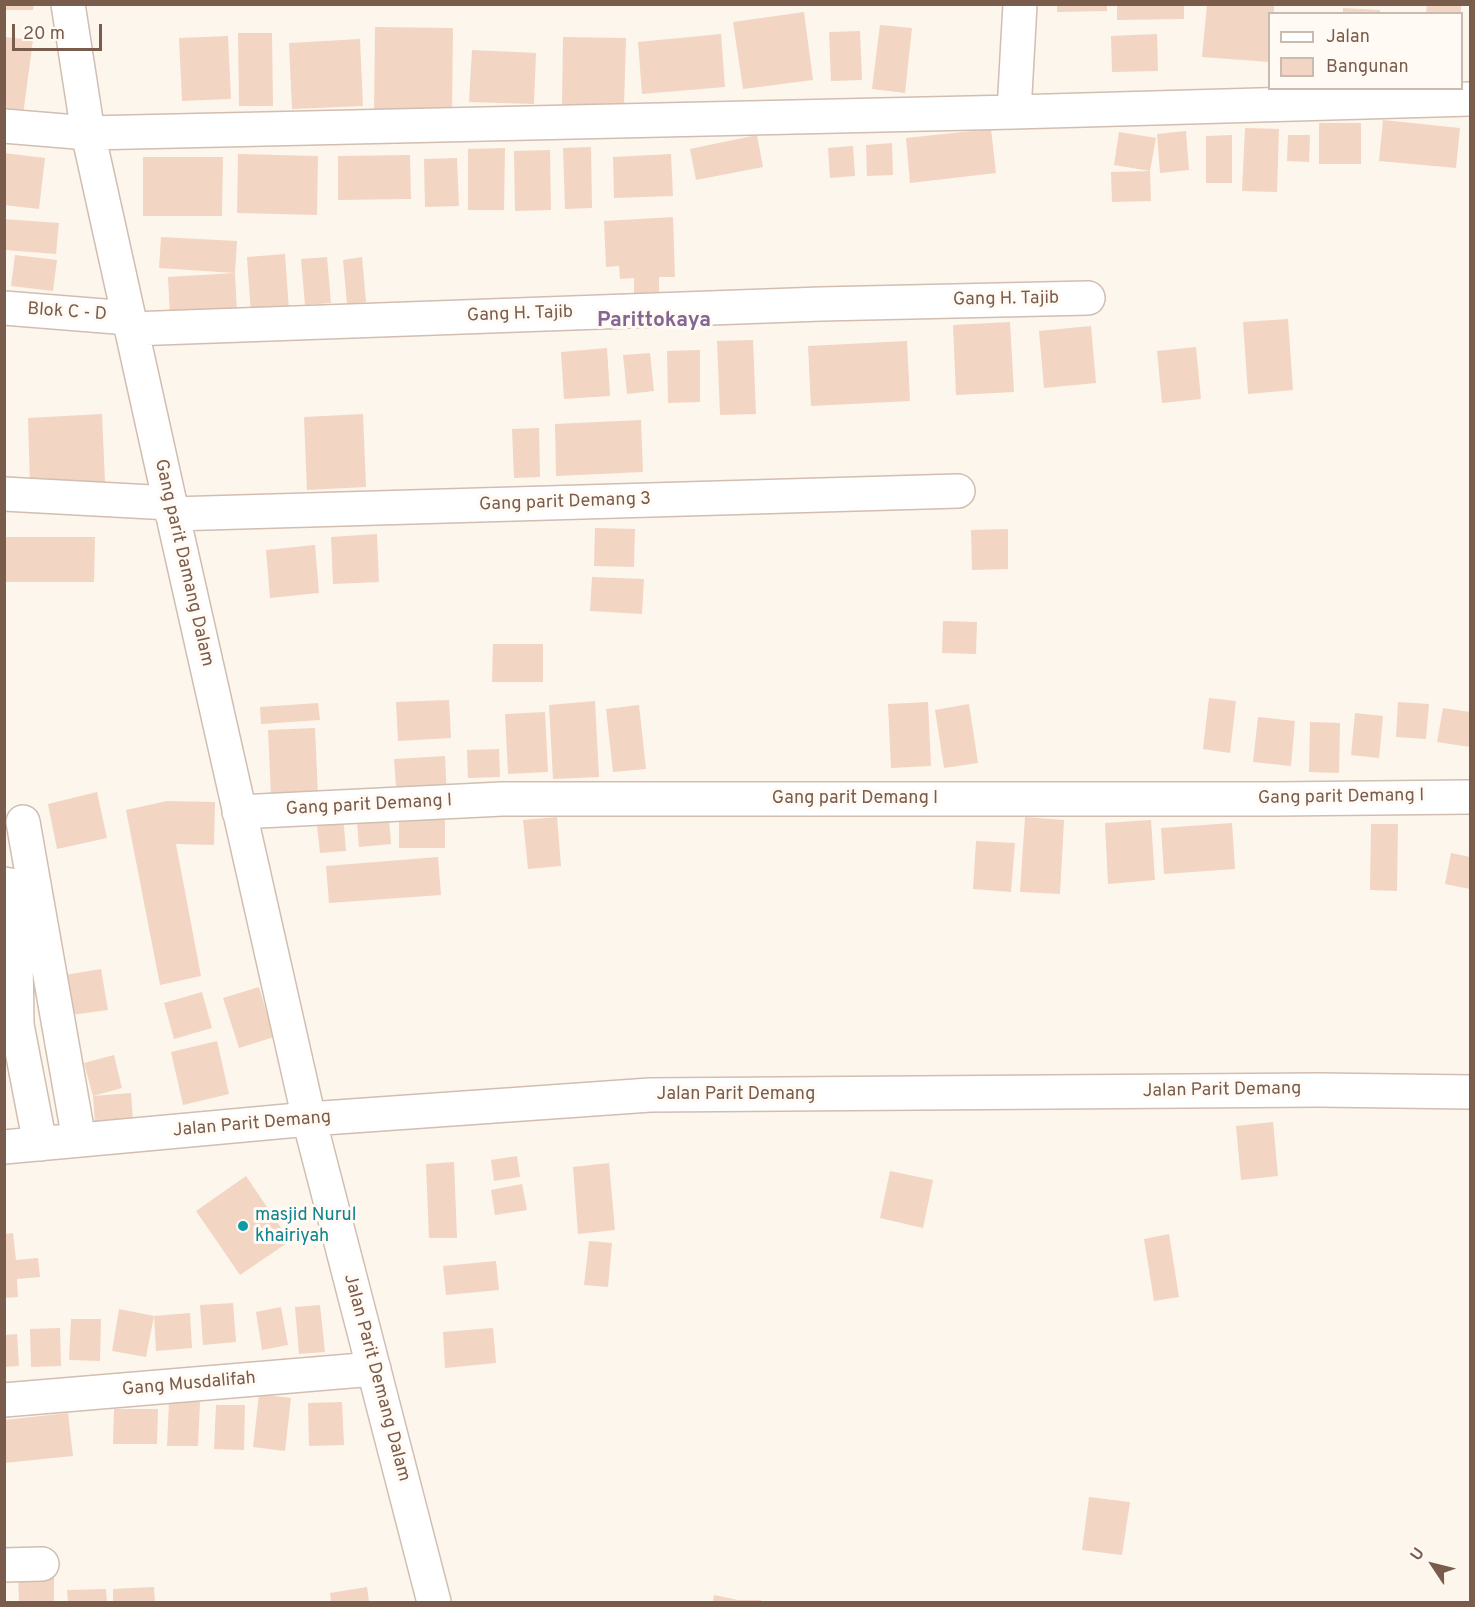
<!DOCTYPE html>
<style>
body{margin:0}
#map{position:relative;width:1475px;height:1607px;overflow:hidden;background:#fdf6ec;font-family:Overpass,sans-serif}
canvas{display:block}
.frame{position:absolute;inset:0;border:6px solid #7a5c4d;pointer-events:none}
.legend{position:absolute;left:1268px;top:12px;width:195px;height:78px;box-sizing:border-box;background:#fffaf3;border:2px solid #cabbb1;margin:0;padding:8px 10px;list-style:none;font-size:18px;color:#7a5c4d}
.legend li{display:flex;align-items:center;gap:12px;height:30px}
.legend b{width:30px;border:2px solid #cabbb1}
.north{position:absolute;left:1403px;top:1535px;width:60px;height:60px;-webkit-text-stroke:4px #fffaf3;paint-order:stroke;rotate:305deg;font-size:16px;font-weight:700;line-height:24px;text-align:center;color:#7a5c4d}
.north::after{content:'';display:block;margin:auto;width:21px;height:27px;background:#7a5c4d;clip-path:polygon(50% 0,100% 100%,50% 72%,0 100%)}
.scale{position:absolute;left:12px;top:24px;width:90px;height:27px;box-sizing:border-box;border:3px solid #7a5c4d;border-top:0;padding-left:8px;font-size:18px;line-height:21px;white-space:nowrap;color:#7a5c4d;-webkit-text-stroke:4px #fffaf3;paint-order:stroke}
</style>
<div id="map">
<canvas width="1475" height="1607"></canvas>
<div class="frame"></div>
<ul class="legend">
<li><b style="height:8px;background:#fff"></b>Jalan</li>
<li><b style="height:16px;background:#f3d5c3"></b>Bangunan</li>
</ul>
<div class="north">U</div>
<div class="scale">20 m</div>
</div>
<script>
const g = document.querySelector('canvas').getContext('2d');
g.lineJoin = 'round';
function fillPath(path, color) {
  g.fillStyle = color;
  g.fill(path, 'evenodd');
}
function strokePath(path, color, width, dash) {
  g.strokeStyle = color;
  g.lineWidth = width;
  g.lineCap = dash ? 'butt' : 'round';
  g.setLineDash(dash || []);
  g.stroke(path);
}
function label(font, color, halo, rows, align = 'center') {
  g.font = font + ' Overpass,sans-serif';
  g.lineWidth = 6;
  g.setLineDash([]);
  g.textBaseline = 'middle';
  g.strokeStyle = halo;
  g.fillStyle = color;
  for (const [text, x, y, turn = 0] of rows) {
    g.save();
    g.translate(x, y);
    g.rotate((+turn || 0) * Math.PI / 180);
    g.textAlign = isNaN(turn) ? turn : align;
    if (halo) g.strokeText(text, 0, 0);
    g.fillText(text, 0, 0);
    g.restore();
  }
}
fillPath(new Path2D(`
 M4 4H34L33 10H4Z
 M1057 4H1107V11L1057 12Z
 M1117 4H1184V19L1117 20Z
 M1207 4H1274V14H1270V62L1202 57Z
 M1427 4H1461V14H1426Z
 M1343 8 1380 10V14H1343Z
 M804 12 813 80 743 89 733 22Z
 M880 25 912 28 905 93 872 89Z
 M375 27 453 28 452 114H374Z
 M860 31 862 80 831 81 829 32Z
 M238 33H272L273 106H239Z
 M721 34 725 87 642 94 638 42Z
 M1157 34 1158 71 1112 72 1111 36Z
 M228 36 231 99 182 101 179 38Z
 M5 37 33 40 23 115 5 113Z
 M563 37 626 38 624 107 562 106Z
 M360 39 363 106 292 109 289 43Z
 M472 50 536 53 534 104 469 102Z
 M1383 120 1460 128 1456 168 1379 161Z
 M1319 123H1361V164H1319Z
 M1245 128 1279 129 1277 192 1242 191Z
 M991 129 996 173 910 183 906 138Z
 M1186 131 1189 170 1160 173 1157 134Z
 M1119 132 1156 138 1150 171 1114 165Z
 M757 135 763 167 696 180 690 149Z
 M1232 135V183H1206V136Z
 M1288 135H1310L1309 162 1287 161Z
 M892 143 893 175 867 176 866 145Z
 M853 146 855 176 830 178 828 148Z
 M591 147 592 208 565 209 563 148Z
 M505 148 504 210H468V149Z
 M550 150 551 210 515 211 514 151Z
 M4 153 45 158 39 209 4 205Z
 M238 154 318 156 317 215 237 213Z
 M671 154 673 196 614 198 613 157Z
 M410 155 411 199 338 200V156Z
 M143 157H223L222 216H143Z
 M457 158 459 206 425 207 424 159Z
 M1150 171 1151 201 1112 202 1111 172Z
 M673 217 675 277H659V292L634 294V278L620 279 619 266 606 267 604 221Z
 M4 219 59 223 56 254 4 250Z
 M161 237 237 241 235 273 159 268Z
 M285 254 289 311 251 314 247 257Z
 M15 255 57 260 53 291 11 286Z
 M327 257 331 303 305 305 301 259Z
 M362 257 366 302 347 304 343 260Z
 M235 273 237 313 170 317 168 277Z
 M1288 319 1293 390 1248 394 1243 322Z
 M1010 322 1014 392 956 395 953 325Z
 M1091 326 1096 383 1044 388 1039 331Z
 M753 340 756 414 720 415 717 341Z
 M907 341 910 401 811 406 808 346Z
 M1196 347 1201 399 1162 403 1157 351Z
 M607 348 610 396 564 399 561 352Z
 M700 350V402L668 403 667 351Z
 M650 353 654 391 627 394 623 355Z
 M102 414 105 482 30 486 28 418Z
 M363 414 366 487 307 490 304 417Z
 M641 420 643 472 556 476 555 424Z
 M539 428 540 477 514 478 512 429Z
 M595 528 635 529 634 567 594 566Z
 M1008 529V569L972 570 971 530Z
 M377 534 379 582 333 584 331 537Z
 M4 537H95L94 582H4Z
 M315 545 319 593 270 598 266 550Z
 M592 577 644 579 642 614 590 611Z
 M943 621 977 622 976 654 942 653Z
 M493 644H543V682H492Z
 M1209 698 1236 701 1230 753 1203 749Z
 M449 700 451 738 398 741 396 702Z
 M595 701 599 777 553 779 549 705Z
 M928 702 931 766 891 768 888 704Z
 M1398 702 1429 704 1426 739 1396 737Z
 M318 703 320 720 261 724 260 707Z
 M969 704 978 763 944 768 935 710Z
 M639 705 646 769 613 772 606 709Z
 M1443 708 1470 712V747L1437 742Z
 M545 712 548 772 508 774 505 714Z
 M1355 713 1383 716 1379 758 1351 755Z
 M1258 717 1295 721 1291 766 1253 762Z
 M1310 722 1340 723 1339 773 1309 772Z
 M315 728 318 795 271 797 268 730Z
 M499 749 500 777 468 778 467 750Z
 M445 756 447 798 397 801 394 759Z
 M97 792 107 838 57 849 48 804Z
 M167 801 215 802 214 845 176 844 201 976 160 985 126 810Z
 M445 807V848H399V808Z
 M343 814 346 851 320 853 316 816Z
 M557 817 561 866 528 869 523 820Z
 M1025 817 1064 820 1060 894 1020 892Z
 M389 819 391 844 359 847 357 822Z
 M1151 820 1155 880 1108 884 1105 823Z
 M1232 823 1235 869 1164 874 1161 828Z
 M1371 824H1398L1397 891 1370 890Z
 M976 841 1015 843 1011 892 973 889Z
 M1451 853 1470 857V889L1445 884Z
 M438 857 441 895 329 903 326 866Z
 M101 969 108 1010 71 1015 65 975Z
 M259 987 274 1037 239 1048 223 998Z
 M202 992 212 1028 174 1039 164 1003Z
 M217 1041 229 1094 183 1105 171 1052Z
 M114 1055 122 1088 93 1096 84 1063Z
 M131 1093 133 1120 95 1123 93 1096Z
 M1273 1122 1278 1176 1241 1180 1236 1126Z
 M517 1156 520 1177 494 1181 491 1160Z
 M454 1162 457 1238H429L426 1164Z
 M609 1163 615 1230 578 1234 573 1167Z
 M890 1171 933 1180 923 1228 880 1218Z
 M246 1176 290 1241 240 1275 196 1211Z
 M522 1184 527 1210 495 1215 491 1190Z
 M13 1233 16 1260 38 1258 40 1277 17 1279 18 1297 4 1298V1234Z
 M1169 1234 1179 1297 1154 1301 1144 1239Z
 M589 1241 612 1243 608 1287 584 1285Z
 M496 1261 499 1290 446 1295 443 1266Z
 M233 1303 236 1342 203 1345 200 1305Z
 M320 1305 325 1352 299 1354 295 1307Z
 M281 1307 288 1345 262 1350 256 1312Z
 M119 1309 154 1316 146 1357 112 1351Z
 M190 1313 192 1348 156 1351 154 1316Z
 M71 1319H101L100 1361 69 1360Z
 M60 1328 61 1366 31 1367 30 1329Z
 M493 1328 496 1363 445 1368 443 1332Z
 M17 1334 19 1366 4 1367V1335Z
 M259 1394 291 1398 285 1451 253 1447Z
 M169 1401 200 1402 198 1446H167Z
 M342 1402 344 1445 309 1446 308 1403Z
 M216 1405H245L244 1450 214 1449Z
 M114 1409H158L157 1444H113Z
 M68 1413 73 1456 4 1463V1420Z
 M1089 1497 1130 1502 1122 1555 1082 1550Z
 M54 1574V1602H19L18 1575Z
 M154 1587 155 1602H113V1589Z
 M367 1587 369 1602H331L330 1593Z
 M106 1589 107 1602H68L67 1590Z
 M714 1595 738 1600H761V1602H713Z`), '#f3d5c3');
const minor = new Path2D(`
 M68 4 88 133 170 503 309 1119 434 1602
 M1014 112 1020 4
 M4 126 88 133 1014 112 1470 99
 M4 308 129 318
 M131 329 821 304 1088 298
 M4 494 170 503
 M172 514 958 491
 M239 812 502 799H1277L1470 797
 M23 822 79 1140
 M4 884 15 886 17 1025
 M4 1023 17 1025 40 1144
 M4 1147 309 1119 650 1095 1319 1090 1470 1092
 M4 1400 374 1369
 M4 1565 42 1564`);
strokePath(minor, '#d1beb0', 36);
strokePath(minor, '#fff', 33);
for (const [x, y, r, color] of [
 [243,1226,6,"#0f9aa8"]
]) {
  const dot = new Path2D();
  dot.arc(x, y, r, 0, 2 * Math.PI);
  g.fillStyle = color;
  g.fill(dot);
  strokePath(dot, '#fffaf3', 2);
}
label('18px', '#7a5c4d', '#fffaf3', [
 ["Gang H. Tajib",1006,300,-1],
 ["Blok C - D",67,313,4],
 ["Gang H. Tajib",520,315,-2],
 ["Gang parit Demang 3",565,503,-2],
 ["Gang parit Damang Dalam",183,563,77],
 ["Gang parit Demang I",1341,798,-1],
 ["Gang parit Demang I",855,799],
 ["Gang parit Demang I",369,806,-3],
 ["Jalan Parit Demang",1222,1091,-1],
 ["Jalan Parit Demang",736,1095],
 ["Jalan Parit Demang",252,1125,-5],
 ["Jalan Parit Demang Dalam",376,1378,75],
 ["Gang Musdalifah",189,1385,-5]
]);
label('18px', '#0d838f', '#fffaf3', [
 ["masjid Nurul",255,1216],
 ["khairiyah",255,1237]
], 'left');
label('bold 21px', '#846695', '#fffaf3', [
 ["Parittokaya",654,322]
]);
</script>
